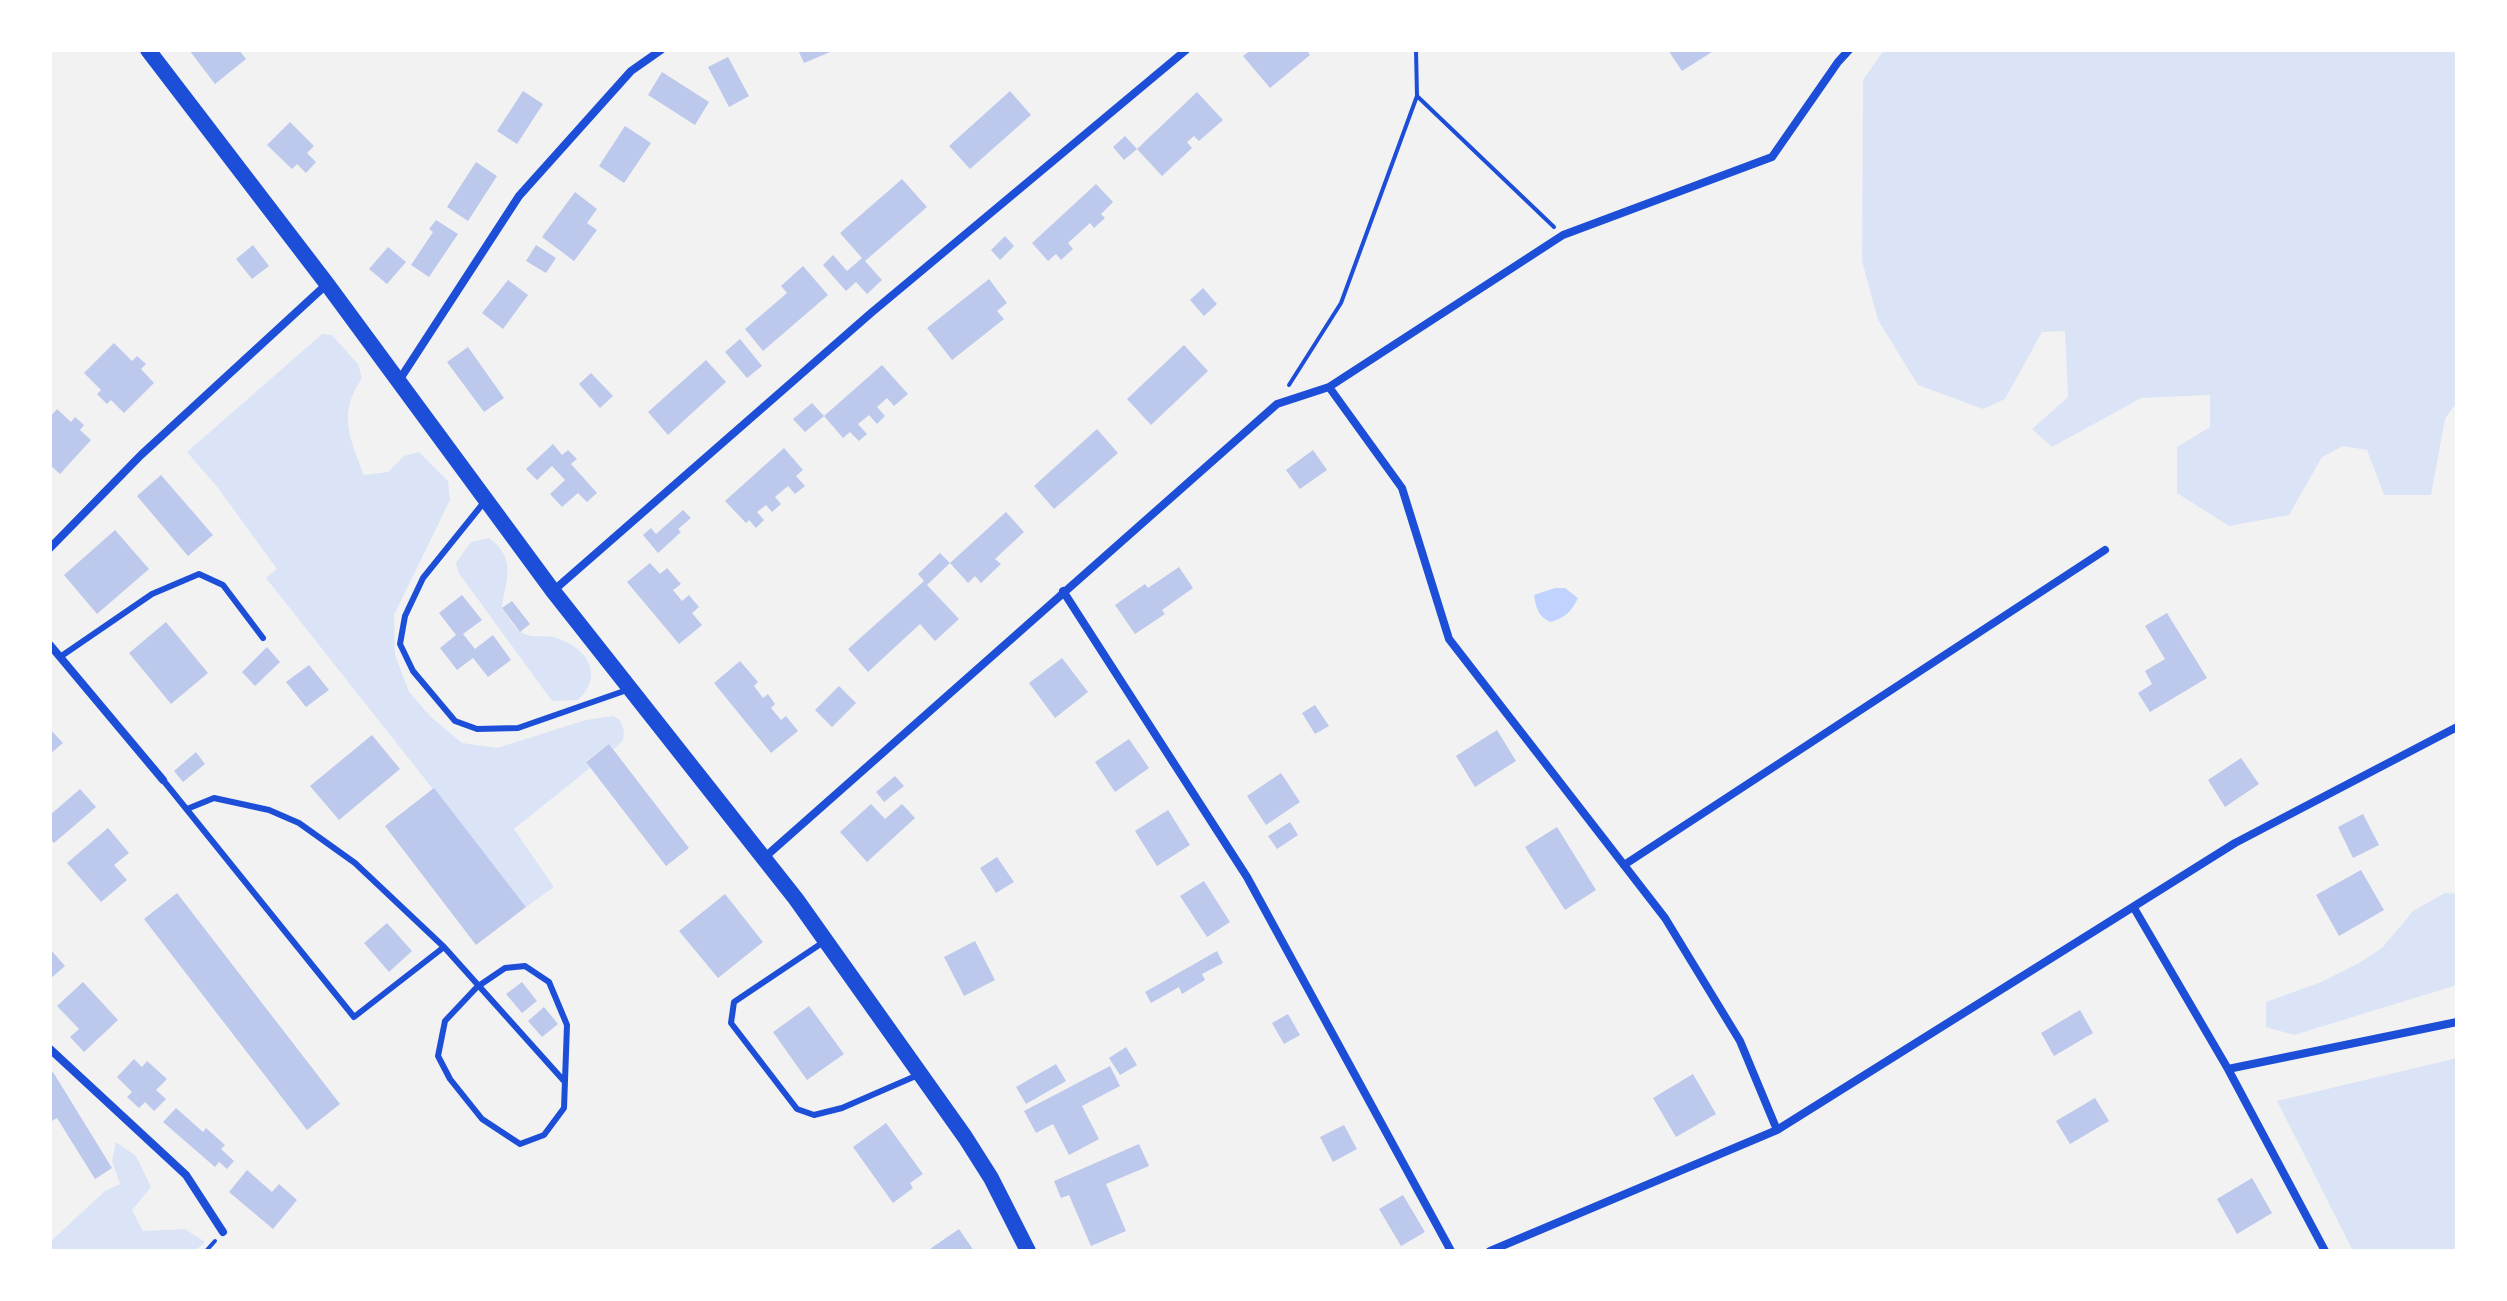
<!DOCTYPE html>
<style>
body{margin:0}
#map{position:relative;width:2507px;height:1301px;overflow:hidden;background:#f2f2f2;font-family:"Nunito Sans",sans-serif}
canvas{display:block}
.frame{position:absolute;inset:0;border:52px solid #fff;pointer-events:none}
</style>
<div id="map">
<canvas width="2507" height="1301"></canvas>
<div class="frame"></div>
</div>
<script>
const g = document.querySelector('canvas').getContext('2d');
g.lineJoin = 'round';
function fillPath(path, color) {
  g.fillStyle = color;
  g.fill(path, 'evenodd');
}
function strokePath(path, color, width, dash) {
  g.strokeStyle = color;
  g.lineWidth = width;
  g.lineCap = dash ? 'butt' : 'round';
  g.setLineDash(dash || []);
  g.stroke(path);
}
fillPath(new Path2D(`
 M1884 50H2457V402L2445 419 2431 495H2384L2367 450 2343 446 2322 457 2289 515 2229 526 2177 493V447L2210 427V395L2141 398 2052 447 2032 429 2068 397 2065 331 2042 332 2005 399 1983 409 1918 385 1878 320 1862 261 1863 80Z
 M322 334 332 335 358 364 362 378C337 415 350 438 364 475L388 472 404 456 419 452 448 481 450 500 394 615 395 655 409 692 431 717 462 743 497 748 586 720 613 716 620 720 624 730 623 740 614 749 609 744 586 761 590 768 514 829 554 887 526 907 266 578 277 569 218 488 187 452Z
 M489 538C518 560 505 580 502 609 508 616 514 628 522 633 532 638 543 635 553 637 586 646 606 674 578 700L552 701 458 572 456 563 471 542Z
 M2445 893 2457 894V985L2294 1035 2266 1027V1002L2321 982 2359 963 2382 948 2413 911Z
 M2457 1058V1251H2353L2277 1101Z
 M116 1142 136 1156 151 1187 132 1210 143 1231 185 1229 205 1242 195 1251H50V1242L105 1191 120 1184 112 1161Z`), '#dbe4f7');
fillPath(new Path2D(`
 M1555 588H1565L1578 598C1571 612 1565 618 1550 622 1538 616 1536 608 1534 595Z`), '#bfd3fe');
fillPath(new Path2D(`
 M189 50H239L246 59 215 84Z
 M798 50H835L804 63Z
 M1251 50H1306L1310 55 1270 88 1243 56Z
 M1668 50H1715L1682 71Z
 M728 57 749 96 729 107 708 67Z
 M662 72 709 102 695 125 648 95Z
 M523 91 543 104 517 144 497 131Z
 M1010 91 1031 115 970 169 949 146Z
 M1197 92 1223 120 1199 141 1194 136 1187 142 1192 148 1162 176 1137 149Z
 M290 122 314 146 307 153 316 162 306 173 297 164 292 169 267 145Z
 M625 126 651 143 624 183 599 166Z
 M1125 136 1137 149 1124 160 1113 147Z
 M476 162 497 176 468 221 447 207Z
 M902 179 927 207 865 261 882 280 867 294 856 282 846 291 823 265 833 255 847 271 862 258 840 233Z
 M1096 184 1113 202 1101 214 1105 218 1094 228 1090 223 1068 243 1073 249 1061 260 1056 254 1048 261 1032 243Z
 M575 192 597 209 587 223 597 230 574 261 542 237Z
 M436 220 458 234 429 277 411 265 433 232 429 229Z
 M1005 236 1014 246 1000 260 991 250Z
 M253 245 269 266 252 279 236 259Z
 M536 245 556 258 546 273 526 261Z
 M388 247 406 262 387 284 369 269Z
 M803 266 828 295 763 351 745 329 787 293 781 286Z
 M989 279 1007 303 997 311 1004 319 952 360 927 328Z
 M508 280 528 295 503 329 482 313Z
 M1203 288 1217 304 1204 316 1190 300Z
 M740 339 762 366 747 378 725 352Z
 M114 343 132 361 137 356 146 364 141 369 154 383 124 413 111 400 107 404 97 394 101 390 84 373Z
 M1184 345 1208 371 1151 425 1127 399Z
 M468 347 504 398 484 412 447 362Z
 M706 360 726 382 668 435 648 412Z
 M882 365 908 394 894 406 887 398 877 407 885 416 877 424 869 415 858 424 867 434 859 441 850 432 843 438 824 416Z
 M591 373 613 396 600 408 579 384Z
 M812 403 824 416 805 432 793 419Z
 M57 409 71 422 75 417 84 425 80 430 91 440 60 474 50 465V417Z
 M1097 429 1118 453 1054 509 1034 486Z
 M553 444 562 455 568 450 577 459 571 464 597 493 587 502 578 493 562 507 550 494 565 480 552 466 537 480 526 469Z
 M784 448 803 470 796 476 805 486 795 494 788 486 775 497 781 504 772 512 766 505 757 512 764 520 756 528 749 520 746 523 725 501Z
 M1313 450 1327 470 1300 489 1286 470Z
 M161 475 213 535 188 556 137 496Z
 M683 510 691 518 678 529 681 532 658 553 643 535 651 528 656 534Z
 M1006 512 1024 532 995 559 1001 564 981 583 975 576 968 583 950 563Z
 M115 530 149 569 97 614 64 575Z
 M940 553 950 563 927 585 959 619 935 641 920 624 868 672 848 649 924 581 918 574Z
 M650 563 660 574 667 568 681 584 673 590 682 601 689 595 699 607 692 613 702 625 679 644 627 582Z
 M1179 567 1193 588 1162 610 1165 614 1135 634 1115 605 1145 584 1148 588Z
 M462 595 482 620 463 634 475 649 493 635 511 660 488 677 473 658 457 670 440 648 456 635 439 613Z
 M512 601 530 624 520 632 502 608Z
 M2167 613 2207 678 2150 712 2138 693 2152 684 2145 671 2165 659 2145 626Z
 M166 622 208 673 171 704 129 653Z
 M267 647 280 662 255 686 242 672Z
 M1062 658 1088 692 1055 718 1029 683Z
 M740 661 758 682 754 686 763 698 768 694 775 704 771 708 781 720 786 716 798 731 771 753 714 683Z
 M309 665 329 690 306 707 286 682Z
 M839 686 856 703 832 727 815 710Z
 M1315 705 1329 726 1315 734 1302 713Z
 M50 729 63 743 50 754Z
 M1497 730 1516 761 1475 787 1456 756Z
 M372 735 400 769 339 820 310 786Z
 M1129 739 1149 768 1115 792 1095 762Z
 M609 744 689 848 666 866 586 762Z
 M196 752 205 764 183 782 174 771Z
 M2241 758 2259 784 2225 807 2208 780Z
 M1281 773 1300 802 1266 825 1247 796Z
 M895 776 904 786 884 802 876 792Z
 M434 788 526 907 476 945 385 826Z
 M80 789 96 807 54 843 50 839V815Z
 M871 804 885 819 902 804 915 818 867 862 840 832Z
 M1168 810 1190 845 1157 866 1135 831Z
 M2363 814 2379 845 2353 858 2338 827Z
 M1290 822 1298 835 1277 849 1268 836Z
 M1557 827 1596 890 1565 910 1525 847Z
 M108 828 129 853 114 865 127 880 101 902 67 863Z
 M997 857 1014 882 996 893 980 868Z
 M2361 870 2384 910 2339 936 2316 895Z
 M1204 881 1230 922 1207 937 1180 896Z
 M177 893 340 1104 307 1130 144 919Z
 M725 894 763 942 718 978 679 931Z
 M387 923 412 951 389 972 364 943Z
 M975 941 995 980 964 996 944 957Z
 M50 949 65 966 50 979Z
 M1217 951 1223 963 1202 974 1205 980 1182 994 1179 987 1151 1003 1145 992Z
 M83 982 118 1020 84 1052 70 1037 79 1029 57 1006Z
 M522 982 537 1001 522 1013 506 994Z
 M809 1006 844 1054 807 1080 773 1032Z
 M544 1007 558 1024 542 1037 528 1021Z
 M2080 1010 2093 1033 2054 1056 2041 1033Z
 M1288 1014 1300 1035 1284 1044 1272 1023Z
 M1126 1047 1137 1065 1120 1075 1109 1058Z
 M134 1059 142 1067 147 1061 167 1079 156 1090 166 1099 154 1111 145 1102 139 1108 127 1097 132 1092 117 1077Z
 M1056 1064 1066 1081 1026 1104 1016 1087Z
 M1110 1066 1120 1086 1082 1106 1099 1139 1069 1155 1053 1124 1036 1133 1024 1111Z
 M53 1072 112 1168 95 1179 57 1118 50 1122V1074Z
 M1693 1074 1716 1114 1676 1137 1653 1098Z
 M2095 1098 2109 1121 2070 1144 2056 1121Z
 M176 1108 203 1132 206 1128 225 1145 221 1149 234 1161 227 1169 219 1162 215 1167 163 1122Z
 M886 1123 923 1174 910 1183 913 1188 893 1203 853 1147Z
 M1344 1125 1357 1149 1333 1162 1320 1137Z
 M1139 1144 1149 1166 1106 1184 1126 1231 1091 1246 1069 1195 1061 1198 1054 1181Z
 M247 1170 272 1192 279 1184 297 1200 273 1229 229 1192Z
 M2252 1178 2272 1213 2237 1234 2217 1199Z
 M1403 1195 1425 1232 1401 1246 1379 1209Z
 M959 1229 974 1251H927Z`), '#bdc9ec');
strokePath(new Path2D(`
 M1417 96 1554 227
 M1289 385 1341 303 1417 96 1416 50
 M206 1251 215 1241`), '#1d4ed8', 4);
strokePath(new Path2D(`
 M485 501 423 578 405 616 400 644 413 671 455 721 477 729 518 728 627 690
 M60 657 152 594 199 574 223 585 263 638
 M163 780 354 1017 444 947
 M187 809 214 798 269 810 299 823 355 863 444 947 564 1081
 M825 941 734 1002 731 1023 797 1109 814 1115 842 1108 918 1075
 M525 966 549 982 567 1025 564 1108 544 1135 520 1144 482 1119 450 1079 438 1056 445 1021 477 987 505 968Z`), '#1d4ed8', 6);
strokePath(new Path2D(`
 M398 382 519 196 631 71 661 50
 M1329 387 1402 488 1449 639 1665 918 1740 1041 1777 1130
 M50 548 141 455 327 284
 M553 591 871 313 1186 50
 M1063 591 1247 877 1451 1251
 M50 645 163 780
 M765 857 1277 404 1329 387 1563 235 1772 157 1838 62 1849 50
 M1624 865 2105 550
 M2134 908 2228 1069 2325 1251
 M50 1049 186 1175 223 1232
 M2228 1069 2457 1022
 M1490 1251 1777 1130 2235 843 2457 727`), '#1d4ed8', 8);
strokePath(new Path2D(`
 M148 50 327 284 553 591 796 899 965 1137 991 1178 1028 1251`), '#1d4ed8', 16);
</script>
